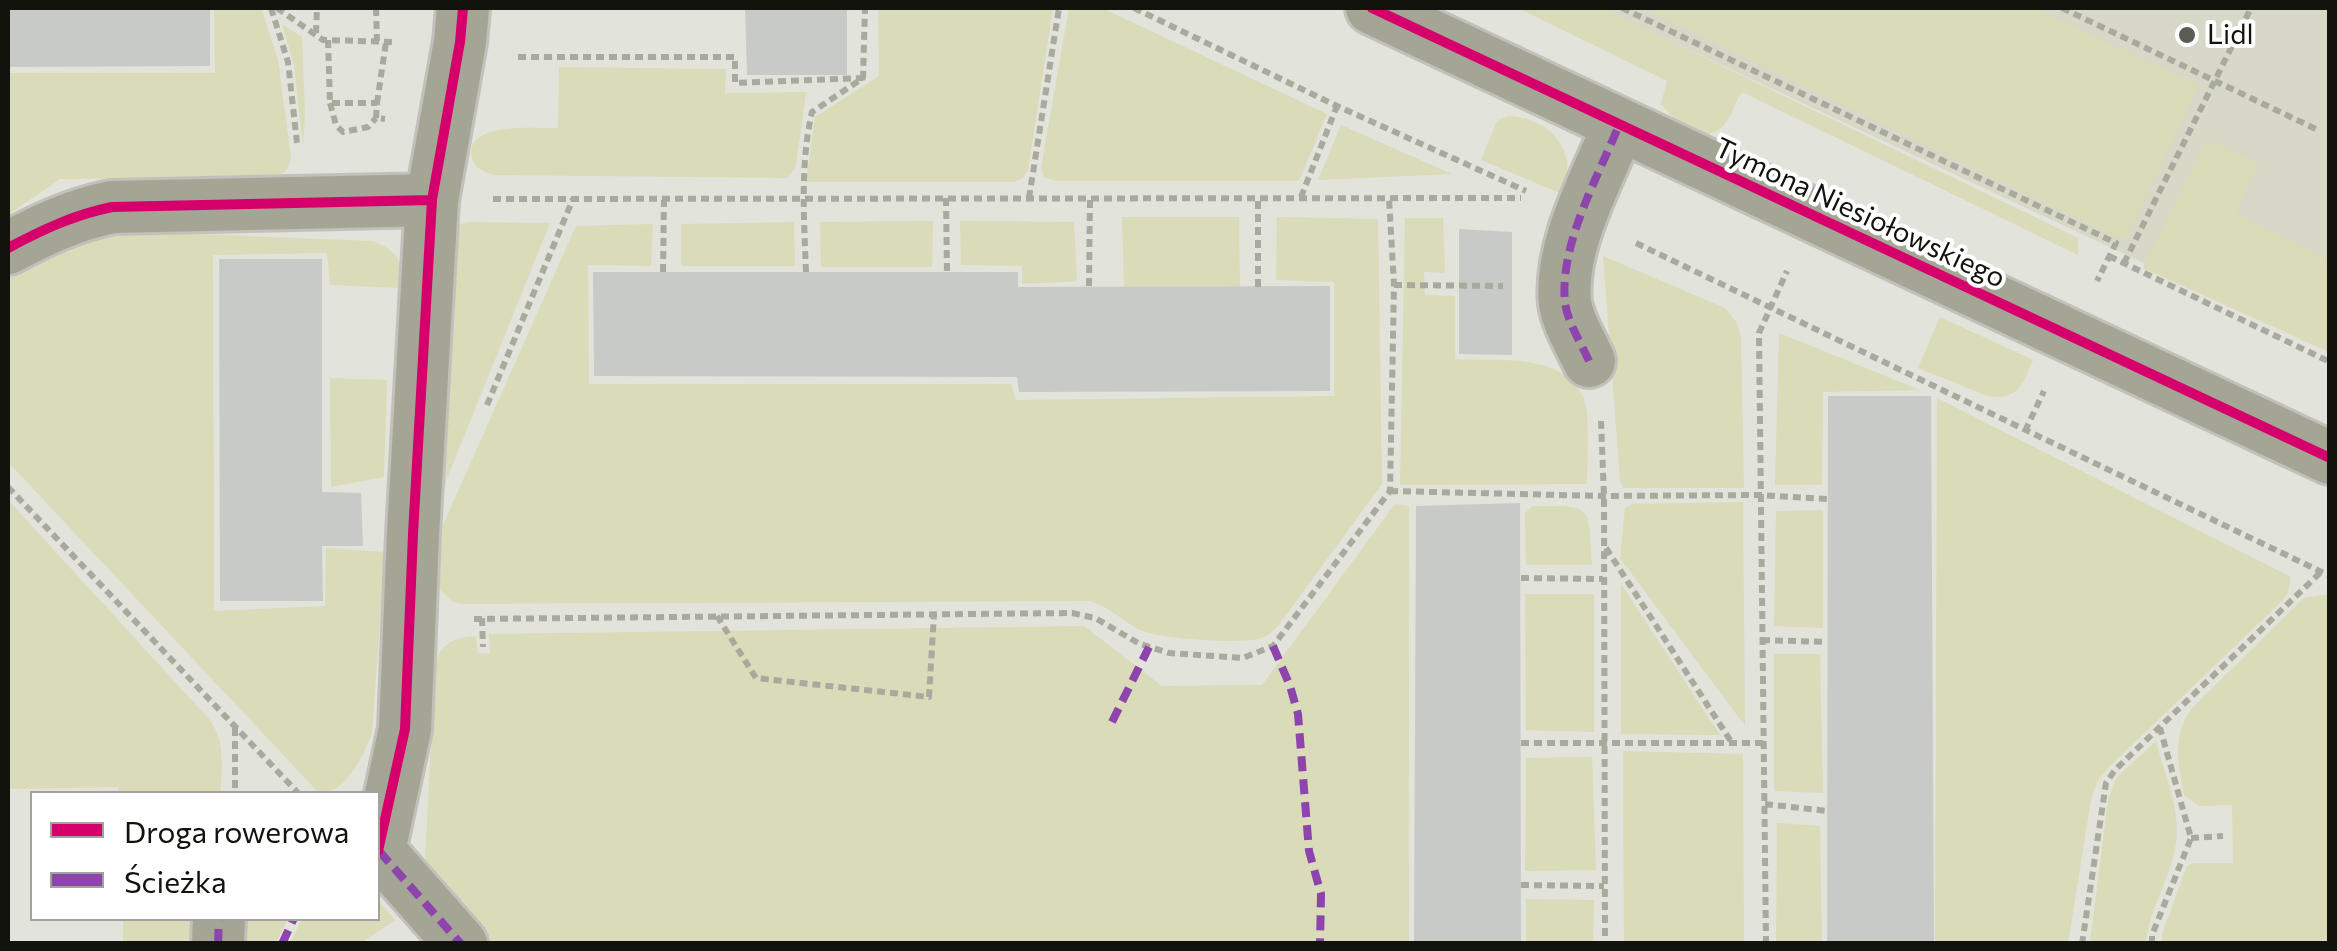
<!DOCTYPE html>
<meta charset="utf-8">
<style>
body{margin:0}
#map{position:relative;width:2337px;height:951px;overflow:hidden;background:#e2e3da;font-family:Commissioner,sans-serif}
canvas{display:block}
.frame{position:absolute;inset:0;border:10px solid #13130d;pointer-events:none}
.legend{position:absolute;left:30px;top:791px;width:350px;height:130px;box-sizing:border-box;background:#fff;border:2px solid #a1a19e;margin:0;padding:12px 18px;list-style:none;font-size:30px;color:#13130d}
.legend li{display:flex;align-items:center;gap:20px;height:50px}
.legend b{width:50px;border:2px solid #a1a19e}
</style>
<div id="map">
<canvas width="2337" height="951"></canvas>
<div class="frame"></div>
<ul class="legend">
<li><b style="height:12px;background:#d6006c"></b>Droga rowerowa</li>
<li><b style="height:12px;background:#8e44ad"></b>Ścieżka</li>
</ul>
</div>
<script>
const g = document.querySelector('canvas').getContext('2d');
g.lineJoin = 'round';
function fillPath(path, color) {
  g.fillStyle = color;
  g.fill(path, 'evenodd');
}
function strokePath(path, color, width, dash) {
  g.strokeStyle = color;
  g.lineWidth = width;
  g.lineCap = dash ? 'butt' : 'round';
  g.setLineDash(dash || []);
  g.stroke(path);
}
function label(font, color, halo, rows, align = 'center') {
  g.font = font + ' Commissioner,sans-serif';
  g.lineWidth = 8;
  g.setLineDash([]);
  g.textBaseline = 'middle';
  g.strokeStyle = halo;
  g.fillStyle = color;
  for (const [text, x, y, turn = 0] of rows) {
    g.save();
    g.translate(x, y);
    g.rotate((+turn || 0) * Math.PI / 180);
    g.textAlign = isNaN(turn) ? turn : align;
    if (halo) g.strokeText(text, 0, 0);
    g.fillText(text, 0, 0);
    g.restore();
  }
}
fillPath(new Path2D(`
 M1600 8H2329V350Z`), '#d7d8c7');
fillPath(new Path2D(`
 M214 8H261L278 60 291 157C290 167 285 173 276 178L60 179 8 215V73H215Z
 M878 8H1053L1028 170 1023 178 1014 182H806L815 117 879 76Z
 M1069 8H1102L1327 114 1299 181H1056L1044 177 1041 168Z
 M1518 8H1602L2078 238V255L1742 92C1736 101 1733 112 1727 121 1706 151 1676 122 1661 104L1667 81Z
 M1643 8H2034L2199 85 2125 241Z
 M282 24 302 37 305 114 303 146 294 65Z
 M559 67 726 69 725 93 806 92 796 166 787 178 494 175C483 172 472 166 471 154 470 121 536 129 558 128Z
 M1507 116C1534 116 1562 132 1567 162 1568 172 1565 184 1562 194L1481 160 1497 121Z
 M1341 125 1452 174 1318 180Z
 M2206 139 2258 163 2236 214 2329 259V352L2143 268Z
 M1122 217H1239L1240 286 1124 287Z
 M1277 217 1378 219 1382 484 1278 626C1272 632 1267 637 1258 639 1239 644 1156 639 1138 629 1121 620 1110 607 1090 601L460 604 452 601 439 589 443 525 576 226 653 224 651 266 588 265 589 384H1011L1016 400 1334 396V282L1276 280Z
 M1405 218H1443L1445 273 1424 272 1425 295 1455 296V359C1497 362 1561 351 1583 397 1591 414 1587 463 1587 484L1400 485Z
 M933 221 932 267H821L820 222Z
 M960 221 1074 222 1077 281 1022 284V266L961 265Z
 M468 222 550 223 440 496 454 226Z
 M794 222 795 266H681V224Z
 M123 231 371 241C397 249 404 262 402 288L330 285 327 253 213 255 214 611 325 606 326 548 385 552 372 733C364 755 346 794 319 793L8 462V279L77 240Z
 M1603 256 1725 308 1737 323 1741 337 1744 488H1623L1620 480Z
 M1940 317 2033 360C2023 384 2018 401 1988 396L1918 368Z
 M1779 333 1920 390 1823 392 1822 485H1775Z
 M330 378 387 380 384 477 331 487Z
 M1937 398 2291 577 2288 593 2283 600 2108 768 2097 782 2091 800 2068 943H1935Z
 M8 500 209 719C226 741 221 768 221 793H119L118 787 9 789 10 944 8 943Z
 M1743 502 1745 726 1620 558 1625 508 1632 504Z
 M1395 504 1409 506V943H489C468 920 435 891 425 861L435 667C440 643 453 638 476 636L478 653 490 654 489 634 1084 626 1162 686 1262 685Z
 M1533 506C1594 506 1588 504 1592 565H1526L1525 513Z
 M1823 510V628L1774 626 1776 511Z
 M1621 584 1720 735 1621 734Z
 M1525 594H1594V732L1526 730Z
 M2329 594V943H2162V934L2187 866 2193 863H2233L2232 805 2199 806 2184 795C2178 761 2171 734 2194 706L2304 598Z
 M1774 654H1820L1823 793 1774 791Z
 M2156 741C2164 773 2181 810 2176 843 2171 878 2149 909 2146 943H2090L2108 800 2116 778Z
 M1623 751 1743 754 1744 943H1624Z
 M1592 757 1596 870 1525 871 1526 758Z
 M1777 823 1820 826 1822 943H1776Z
 M1526 899 1594 900 1593 943H1526Z
 M378 900 395 920 361 943H290L302 919 378 918Z
 M123 919H199V943L123 944Z
 M246 919H288L276 943 240 944V935Z`), '#dadbb9');
fillPath(new Path2D(`
 M8 8H210V66L8 67Z
 M745 8H847V75H747Z
 M1459 229 1512 232V355L1459 354Z
 M219 259H322V492L361 493 363 546H322L323 601H220Z
 M593 272H1018V287L1330 286V391L1019 392 1017 377 594 376Z
 M1828 396H1931L1934 944H1827Z
 M1520 503 1521 944H1414L1416 506Z`), '#c8cac8');
const minor = new Path2D(`
 M1372 8 2330 458
 M8 248C42 230 73 215 112 207L432 200
 M1589 361C1581 343 1568 323 1565 303 1559 245 1598 177 1619 125
 M379 851 405 729 413 534 432 200 460 42 463 8
 M379 851 461 944
 M218 944 219 918`);
strokePath(minor, '#c0c1ba', 58);
strokePath(new Path2D(`
 M271 8 288 62 297 143
 M277 8 323 40 395 42
 M376 8 377 41
 M1134 8 1337 106 1526 191
 M1622 8 2116 243 2097 281
 M2062 8 2320 131
 M316 33 317 8
 M328 40 330 103H377L376 118 385 119
 M518 57H735V83L863 78
 M330 103 336 125 343 132 368 127 376 118
 M377 103 386 42
 M1301 197 1337 106
 M946 198 947 274
 M1029 198 1059 8
 M493 199 1521 198
 M1636 243 2330 576
 M2109 256 2330 362
 M2124 263 2251 8
 M663 272 664 200
 M806 272C804 218 800 164 812 112L863 78 865 8
 M1394 285 1503 286
 M1089 286 1090 199
 M1258 287V198
 M487 405 573 199
 M1601 421 1604 496 1605 944
 M2025 431 2044 391
 M8 487 299 794
 M1390 491 1604 496 1760 495 1827 499
 M1606 548 1732 743
 M1521 578 1603 579
 M717 616 756 678 929 697 934 614
 M482 618 483 647
 M474 619 1072 613 1095 618 1140 644 1169 653 1243 658 1273 646 1390 491 1394 285 1389 198
 M1762 640 1827 642
 M235 728V794
 M1521 743H1764
 M1765 804 1827 811
 M2191 838 2223 836
 M1521 885 1604 886
 M1766 944 1759 333 1787 271
 M2082 944 2106 783 2115 770 2321 572
 M2152 944V935L2191 838 2160 728`), '#a9aa9e', 6, [8, 5]);
strokePath(minor, '#a5a596', 52);
strokePath(new Path2D(`
 M1589 361C1581 343 1568 323 1565 303 1559 245 1598 177 1619 125
 M1273 646 1290 686 1298 714 1309 851 1321 894 1320 944
 M1112 722 1149 647
 M379 851 461 944
 M218 944 219 918
 M282 944 294 918`), '#8e44ad', 8, [15, 8]);
strokePath(new Path2D(`
 M1372 8 2330 458
 M8 248C42 230 73 215 112 207L432 200
 M378 851 405 729 413 534 432 200 460 42 463 8`), '#d6006c', 10);
for (const [x, y, r, color] of [
 [2187,35,10,"#5b5c55"]
]) {
  const dot = new Path2D();
  dot.arc(x, y, r, 0, 2 * Math.PI);
  g.fillStyle = color;
  g.fill(dot);
  strokePath(dot, '#fff', 4);
}
label('28px', '#13130d', '#fff', [
 ["Lidl",2207,35]
], 'left');
label('28px', '#13130d', '#fff', [
 ["Tymona Niesiołowskiego",1860,213,25]
]);
</script>
